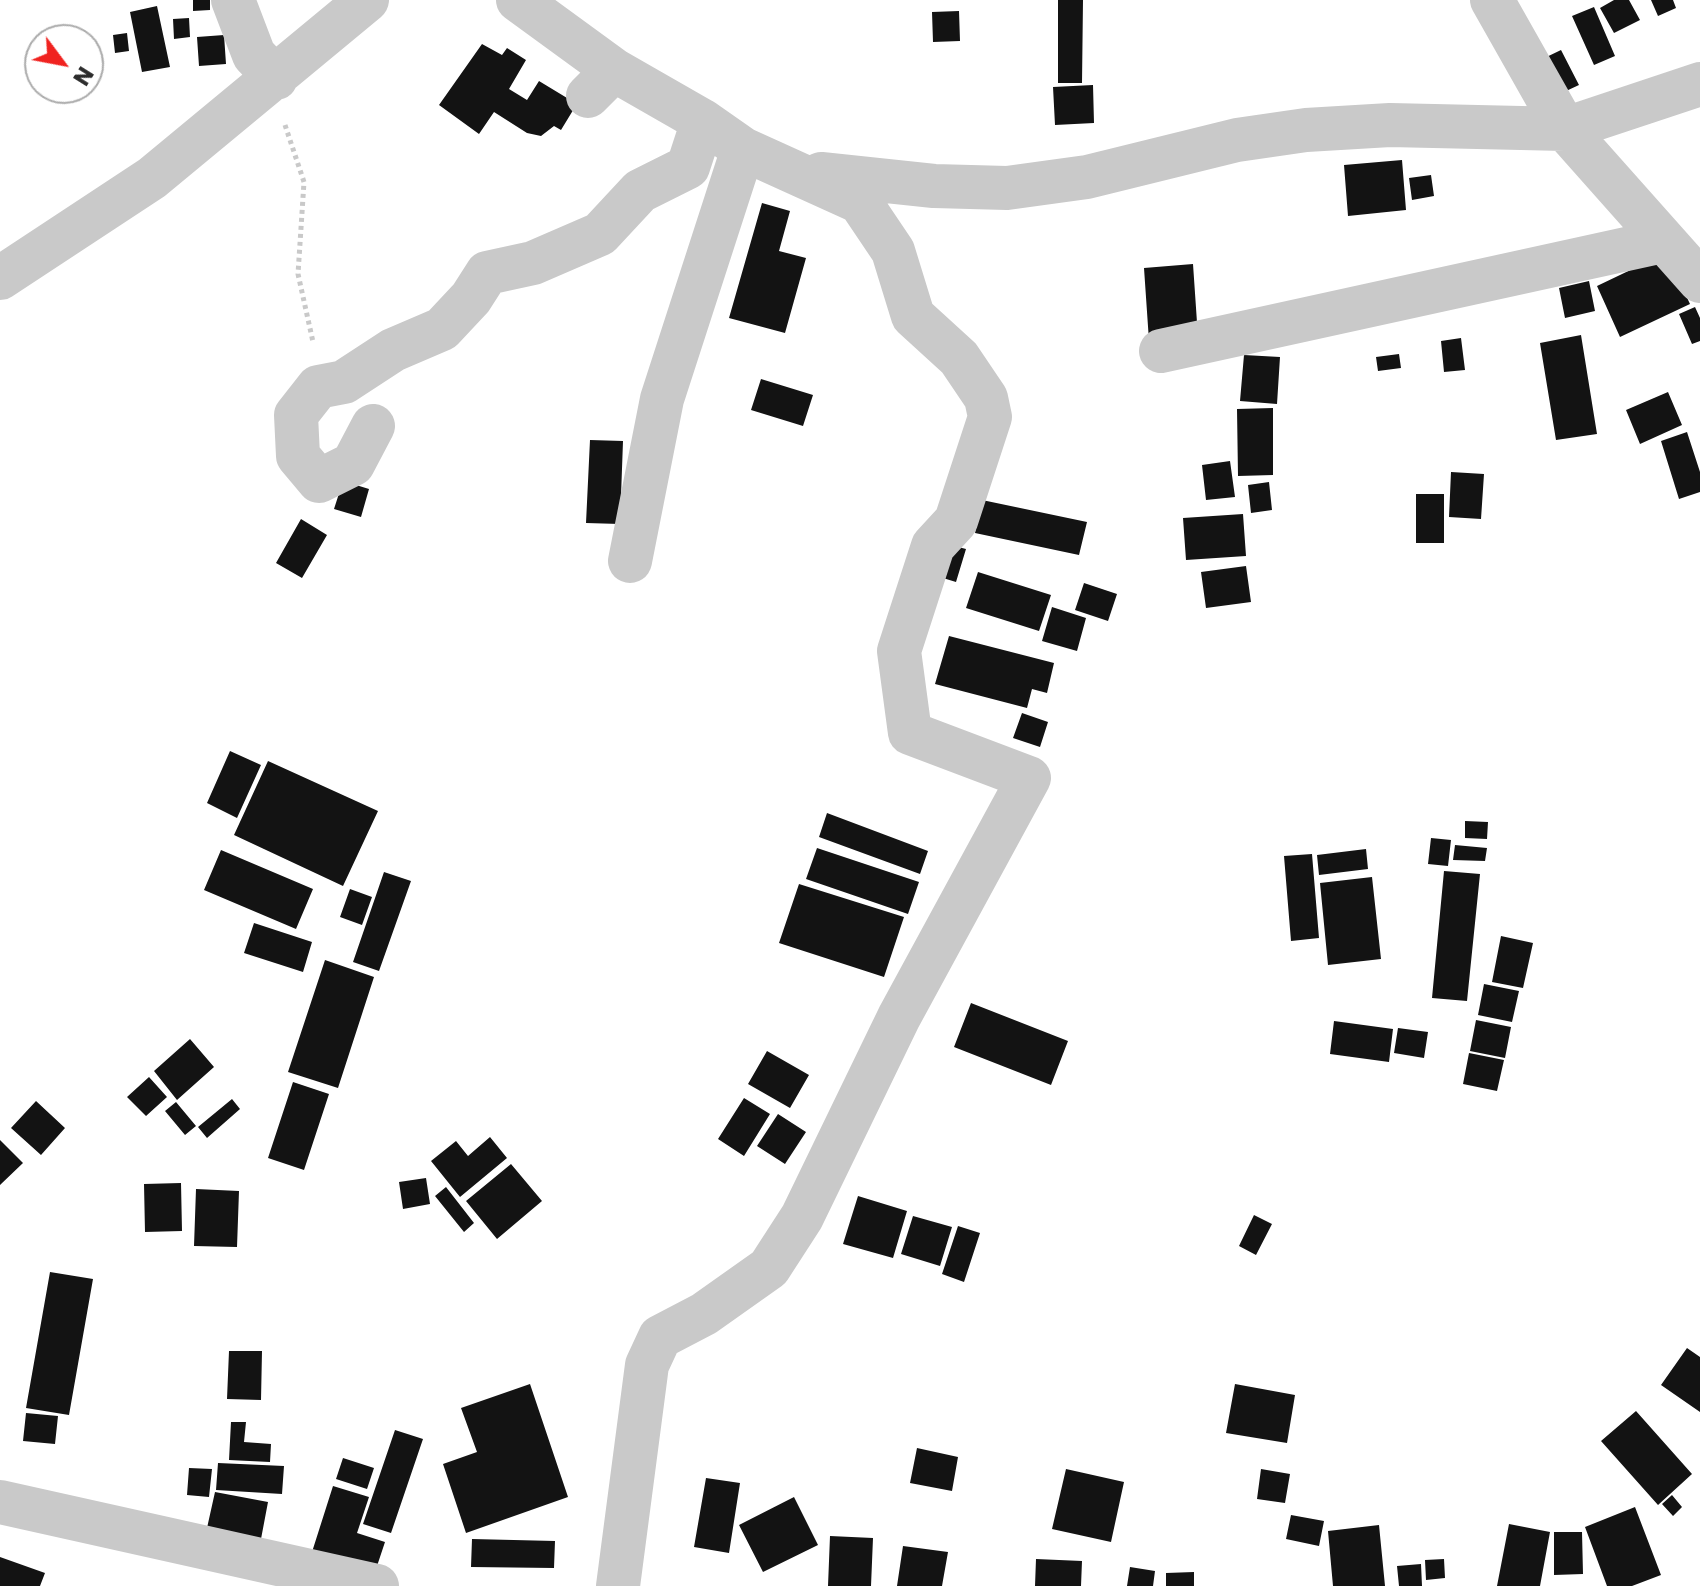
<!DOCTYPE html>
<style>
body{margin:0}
#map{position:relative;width:1700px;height:1586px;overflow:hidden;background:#fff;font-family:Poppins,sans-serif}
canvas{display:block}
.north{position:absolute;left:24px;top:24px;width:80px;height:80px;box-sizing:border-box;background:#fff;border:2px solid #ababab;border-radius:50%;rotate:122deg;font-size:22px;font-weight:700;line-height:32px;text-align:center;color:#2c2c2c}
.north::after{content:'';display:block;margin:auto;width:28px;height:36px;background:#f02320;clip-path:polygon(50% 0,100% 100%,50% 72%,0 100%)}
</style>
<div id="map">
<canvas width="1700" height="1586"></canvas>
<div class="north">N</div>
</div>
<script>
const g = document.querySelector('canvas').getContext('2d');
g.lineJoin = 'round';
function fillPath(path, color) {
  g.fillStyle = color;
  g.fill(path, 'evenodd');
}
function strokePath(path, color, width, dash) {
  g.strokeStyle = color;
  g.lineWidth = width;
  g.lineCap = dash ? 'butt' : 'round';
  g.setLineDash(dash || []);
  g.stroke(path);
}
fillPath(new Path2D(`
 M193 0H210V10L193 11Z
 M1058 0H1083L1082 83H1058Z
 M1614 0H1629L1640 20 1614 33 1600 8Z
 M1651 0H1673L1676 8 1658 16Z
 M157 6 170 67 142 72 130 12Z
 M1594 7 1615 56 1594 65 1572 16Z
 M959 11 960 41 933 42 932 12Z
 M189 18 190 37 174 39 173 19Z
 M127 33 129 51 115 53 113 35Z
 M224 35 226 64 199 66 197 37Z
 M482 44 502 55 507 48 526 60 509 89 527 100 539 81 572 101 575 107 561 130 554 126 541 136 527 133 494 112 479 134 439 105Z
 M1561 50 1579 85 1551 98 1534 63Z
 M1093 85 1094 123 1055 125 1053 87Z
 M1402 160 1406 210 1348 216 1344 165Z
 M1431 175 1434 196 1412 200 1409 178Z
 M762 203 790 211 779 251 806 258 785 333 729 318Z
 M1666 253 1690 304 1620 337 1597 286Z
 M1193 264 1198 337 1149 341 1144 268Z
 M1589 281 1595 311 1565 318 1559 288Z
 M1695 307 1700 318V341L1692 344 1679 314Z
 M1581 335 1597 434 1556 440 1540 343Z
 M1461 338 1465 370 1444 372 1441 341Z
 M1399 354 1401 368 1378 371 1376 357Z
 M1244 355 1280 357 1277 404 1240 401Z
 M761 379 813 395 803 426 751 410Z
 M1668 392 1682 425 1640 444 1626 410Z
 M1273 408V475L1238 476 1237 409Z
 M1687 432 1700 472V492L1679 499 1661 441Z
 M590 440 623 441 620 524 586 523Z
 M1230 461 1235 497 1206 500 1202 465Z
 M1451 472 1484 474 1481 519 1449 517Z
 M343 481 369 489 361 517 334 509Z
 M1269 482 1272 510 1251 513 1248 485Z
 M1416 494H1444V543H1416Z
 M982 500 1087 522 1079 555 975 533Z
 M1243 514 1246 556 1186 560 1183 518Z
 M301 519 327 535 302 578 276 563Z
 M943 543 966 549 956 582 933 575Z
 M1246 566 1251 602 1206 608 1201 572Z
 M978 572 1051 595 1039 631 966 608Z
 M1084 583 1117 594 1108 621 1075 610Z
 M1052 607 1086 618 1077 651 1042 641Z
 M949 636 1054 663 1047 693 1032 689 1027 708 935 684Z
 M1022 713 1048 722 1040 747 1013 738Z
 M230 751 261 765 237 818 207 803Z
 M268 761 378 811 343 886 234 835Z
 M827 813 928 851 920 874 819 837Z
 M1465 821 1488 822 1487 839 1465 838Z
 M1431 838 1451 840 1448 866 1428 864Z
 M1455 845 1487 848 1485 861 1453 860Z
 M817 848 919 882 908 914 806 879Z
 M1366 849 1368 869 1319 875 1317 855Z
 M221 850 313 889 296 929 204 890Z
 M1312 854 1319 938 1291 941 1284 856Z
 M1444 871 1480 874 1467 1001 1432 998Z
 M384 872 411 881 379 971 353 962Z
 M1372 877 1381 959 1328 965 1320 883Z
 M799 884 904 917 884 977 779 943Z
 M350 889 372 897 362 925 340 917Z
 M254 923 312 942 303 972 244 953Z
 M1501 936 1533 943 1523 988 1492 982Z
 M325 960 374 977 338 1088 288 1072Z
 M1484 984 1519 991 1512 1022 1478 1015Z
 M971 1003 1068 1041 1051 1085 954 1047Z
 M1476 1020 1511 1027 1505 1058 1470 1051Z
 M1334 1021 1393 1029 1389 1062 1330 1054Z
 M1398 1028 1428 1032 1424 1058 1394 1053Z
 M190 1039 214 1067 177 1100 154 1071Z
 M767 1051 809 1075 790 1108 748 1084Z
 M1469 1053 1504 1060 1497 1091 1463 1084Z
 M149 1077 167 1097 146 1116 127 1097Z
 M293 1082 329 1094 304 1170 268 1158Z
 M744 1098 770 1114 744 1156 718 1139Z
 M232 1099 240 1109 207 1138 198 1127Z
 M36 1101 65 1128 41 1155 11 1128Z
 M176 1102 196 1126 185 1135 165 1111Z
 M778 1114 806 1132 785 1164 757 1146Z
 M490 1137 507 1158 460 1197 431 1161 456 1141 468 1156Z
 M0 1140 23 1163 0 1185Z
 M511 1164 542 1201 497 1239 466 1201Z
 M426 1178 430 1204 403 1209 399 1182Z
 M181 1183 182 1231 145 1232 144 1184Z
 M446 1187 474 1223 464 1232 435 1196Z
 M196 1189 239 1191 237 1247 194 1246Z
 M858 1196 907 1211 893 1258 843 1244Z
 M1254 1215 1272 1224 1256 1255 1239 1246Z
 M913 1216 952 1227 940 1266 901 1254Z
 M958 1226 980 1233 964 1282 942 1274Z
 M50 1272 93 1279 69 1415 26 1408Z
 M1687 1348 1700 1357V1412L1661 1385Z
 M229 1351H262L261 1400 227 1399Z
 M530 1384 568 1497 466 1533 443 1464 477 1452 461 1408Z
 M1235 1384 1295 1395 1287 1443 1226 1433Z
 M1636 1411 1692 1474 1658 1505 1601 1441Z
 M26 1413 58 1416 55 1444 23 1441Z
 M231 1422H246L244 1442 271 1444 270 1462 229 1460Z
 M395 1430 423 1439 391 1533 363 1524Z
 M917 1448 958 1457 952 1491 910 1483Z
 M343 1458 374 1468 367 1489 336 1479Z
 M218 1463 284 1466 282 1494 216 1490Z
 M189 1468 212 1469 209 1497 187 1495Z
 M1066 1469 1124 1482 1111 1542 1052 1529Z
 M1261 1469 1290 1474 1285 1503 1257 1499Z
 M706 1478 740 1483 729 1553 694 1547Z
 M333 1486 369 1497 357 1533 385 1542 375 1572 312 1552Z
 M215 1492 268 1502 261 1539 207 1528Z
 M1672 1495 1682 1507 1673 1516 1662 1504Z
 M794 1497 818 1545 763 1572 739 1525Z
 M1635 1507 1661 1575 1632 1586H1607L1585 1527Z
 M1291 1515 1324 1521 1319 1546 1286 1539Z
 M1509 1524 1550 1532 1540 1586H1497Z
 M1379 1525 1385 1586H1333L1328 1531Z
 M1554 1532H1582L1583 1574 1554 1575Z
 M830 1536 873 1538 871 1586H828Z
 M472 1539 555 1541 554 1568 471 1567Z
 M903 1546 948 1552 942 1586H897Z
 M0 1557 45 1573 40 1586H0Z
 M1036 1559 1082 1561 1081 1586H1035Z
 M1444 1559 1445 1578 1426 1580 1425 1560Z
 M1421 1564 1422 1586H1399L1397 1566Z
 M1130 1567 1155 1571 1153 1586H1127Z
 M1194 1572V1586H1166V1573Z`), '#131313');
strokePath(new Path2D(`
 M285 125 304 182 298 274 313 342`), '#c9c9c9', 5, [4, 4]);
strokePath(new Path2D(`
 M233 0 254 55 276 78
 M518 0 614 70
 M1492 0 1565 129 1700 281
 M588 96 614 70 703 121
 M821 174 934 186 1007 188 1087 177 1237 140 1306 130 1390 125 1565 129 1700 84
 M0 278 152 178 367 0
 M1161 351 1663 241
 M373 426 353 464 319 481 298 456 296 415 318 387 344 382 393 350 442 329 471 298 487 273 533 263 600 234 640 191 688 167 703 121 743 149
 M618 1586 647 1365 660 1337 704 1314 769 1268 802 1217 899 1017 1029 778 910 733 899 651 933 546 956 521 990 417 986 398 959 358 913 316 893 251 860 202 743 149 662 399 630 561`), '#c9c9c9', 44);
strokePath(new Path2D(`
 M0 1502 377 1586`), '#c9c9c9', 44);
</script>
